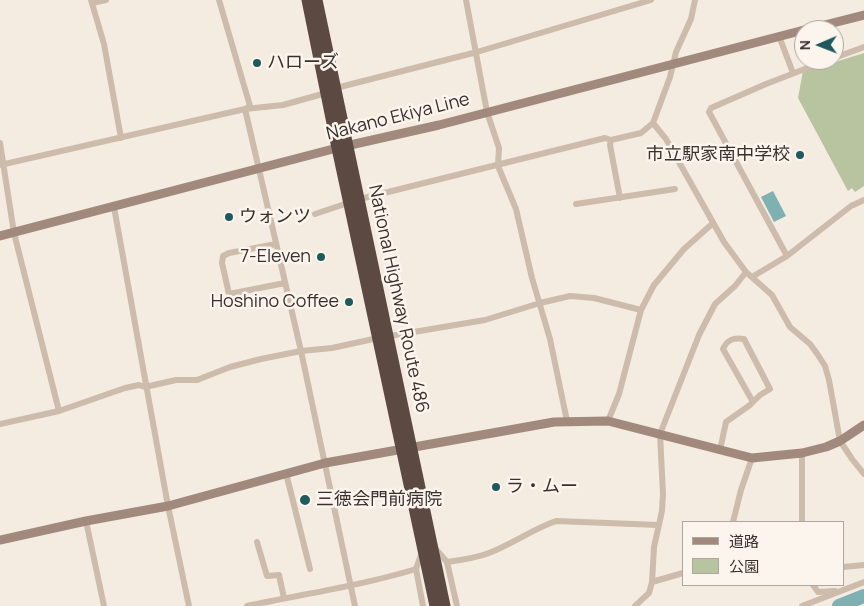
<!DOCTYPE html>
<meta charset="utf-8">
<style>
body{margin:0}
#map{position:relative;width:864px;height:606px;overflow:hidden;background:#f4ebe1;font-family:Manrope,"Noto Sans JP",sans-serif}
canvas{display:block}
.legend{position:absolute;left:682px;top:521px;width:162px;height:65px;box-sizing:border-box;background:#fbf5ee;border:1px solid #aea6a0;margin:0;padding:6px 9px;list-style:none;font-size:15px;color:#3b302b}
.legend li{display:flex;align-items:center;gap:10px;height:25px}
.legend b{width:25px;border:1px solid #aea6a0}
.north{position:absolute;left:794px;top:20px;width:50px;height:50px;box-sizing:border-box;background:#fbf5ee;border:1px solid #aea6a0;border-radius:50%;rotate:269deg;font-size:14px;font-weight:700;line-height:20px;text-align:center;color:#3b302b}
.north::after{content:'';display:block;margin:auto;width:18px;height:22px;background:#1f5a5e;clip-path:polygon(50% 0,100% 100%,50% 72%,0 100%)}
</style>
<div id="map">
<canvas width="864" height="606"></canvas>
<ul class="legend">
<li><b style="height:6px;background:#a18a7d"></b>道路</li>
<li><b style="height:14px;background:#b8c4a0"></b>公園</li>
</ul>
<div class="north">N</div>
</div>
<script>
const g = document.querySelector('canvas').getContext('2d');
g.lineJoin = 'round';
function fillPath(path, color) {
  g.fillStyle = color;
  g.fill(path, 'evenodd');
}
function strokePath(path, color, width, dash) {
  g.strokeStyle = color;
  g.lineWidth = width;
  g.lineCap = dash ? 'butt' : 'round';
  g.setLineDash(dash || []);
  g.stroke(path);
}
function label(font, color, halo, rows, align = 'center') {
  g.font = font + ' Manrope,"Noto Sans JP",sans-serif';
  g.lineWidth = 5;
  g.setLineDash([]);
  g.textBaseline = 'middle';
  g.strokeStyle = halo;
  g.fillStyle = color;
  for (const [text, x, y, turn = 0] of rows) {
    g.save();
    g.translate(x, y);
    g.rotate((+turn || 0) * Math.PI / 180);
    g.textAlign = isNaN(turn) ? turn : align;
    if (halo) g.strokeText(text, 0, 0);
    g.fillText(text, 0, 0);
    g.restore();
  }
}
fillPath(new Path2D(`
 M864 53V186L855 192 852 188 848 191 798 98 803 71 830 60 832 63Z`), '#b8c4a0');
fillPath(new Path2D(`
 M773 191 786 216 774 222 761 197Z`), '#7fb0b2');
strokePath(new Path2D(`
 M839 606 864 596`), '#7fb0b2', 14);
strokePath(new Path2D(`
 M91 0 104 44 121 138
 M219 0 250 106 245 109 301 351 355 606
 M466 0 487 112 499 148 498 166 516 209 532 278 550 339 567 421
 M92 3 106 0
 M779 36 793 73
 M834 58 864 47
 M336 88 477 52 651 0
 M653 123 666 139 724 242 746 272 772 295 790 327 810 344 818 355 825 366 829 380 840 441 852 459 864 474
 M611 140 610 145 620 198
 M0 143 14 233 59 411
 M0 165 245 109 283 105 326 93
 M576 204 675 189
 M114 207 168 506 189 606
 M315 214 360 199 605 138 611 140 641 133 653 123 670 77 676 52 691 19 695 0
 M276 244 229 253 223 256 222 263 229 294 285 283
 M787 256 709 112 711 108 766 84 828 60
 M752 277 787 256 851 206 864 200
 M608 421 619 394 641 310 654 285 684 249 712 224
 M0 424 59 411 125 388 139 385 145 387 176 380H197L230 367 261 359 301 351 332 348 378 338 485 320 540 303 570 296 594 298 641 310
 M720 450 726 422 750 405 760 395 770 389 744 339C733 337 727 340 723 349L753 402
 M286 473 310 569
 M86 521 104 606
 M733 522 741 490 752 458
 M802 522V453
 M257 542 267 576 279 575 284 598
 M434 547 447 562C462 560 476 558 489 553 512 544 533 529 556 521L658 525
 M447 562 457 606
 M843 567 864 565
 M416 569 423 606
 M652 582 683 573
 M813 585 818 592 835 591
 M247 606C303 594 360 586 416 569L422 552
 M635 606 649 593 652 582 654 547 662 511 663 494 660 434 699 335 715 304 735 286 746 272
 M802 606 864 582`), '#cdbbac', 6);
strokePath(new Path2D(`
 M805 30 864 15
 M0 236 337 148 439 125 804 30
 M0 540 86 521 168 506 325 463 554 422 608 421 752 458 802 453 826 447 840 441 864 425`), '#a18a7d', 9);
strokePath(new Path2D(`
 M307 0 337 148 435 606
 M317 0 445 606`), '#5c4a42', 11);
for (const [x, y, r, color] of [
 [257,63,5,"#1f5a5e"],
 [800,155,5,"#1f5a5e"],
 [229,217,5,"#1f5a5e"],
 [321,257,5,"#1f5a5e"],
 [349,302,5,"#1f5a5e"],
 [496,487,5,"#1f5a5e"],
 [305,500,6,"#1f5a5e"]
]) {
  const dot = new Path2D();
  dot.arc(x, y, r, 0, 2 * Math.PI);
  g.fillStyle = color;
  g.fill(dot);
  strokePath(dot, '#fbf5ee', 2);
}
label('18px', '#3b302b', '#fbf5ee', [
 ["ハローズ",267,63],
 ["市立駅家南中学校",790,155,"right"],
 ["ウォンツ",239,217],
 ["7-Eleven",311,257,"right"],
 ["Hoshino Coffee",339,302,"right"],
 ["ラ・ムー",506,487],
 ["三徳会門前病院",316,500]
], 'left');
label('18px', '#3b302b', '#fbf5ee', [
 ["Nakano Ekiya Line",398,117,-14],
 ["National Highway Route 486",398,299,78]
]);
</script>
